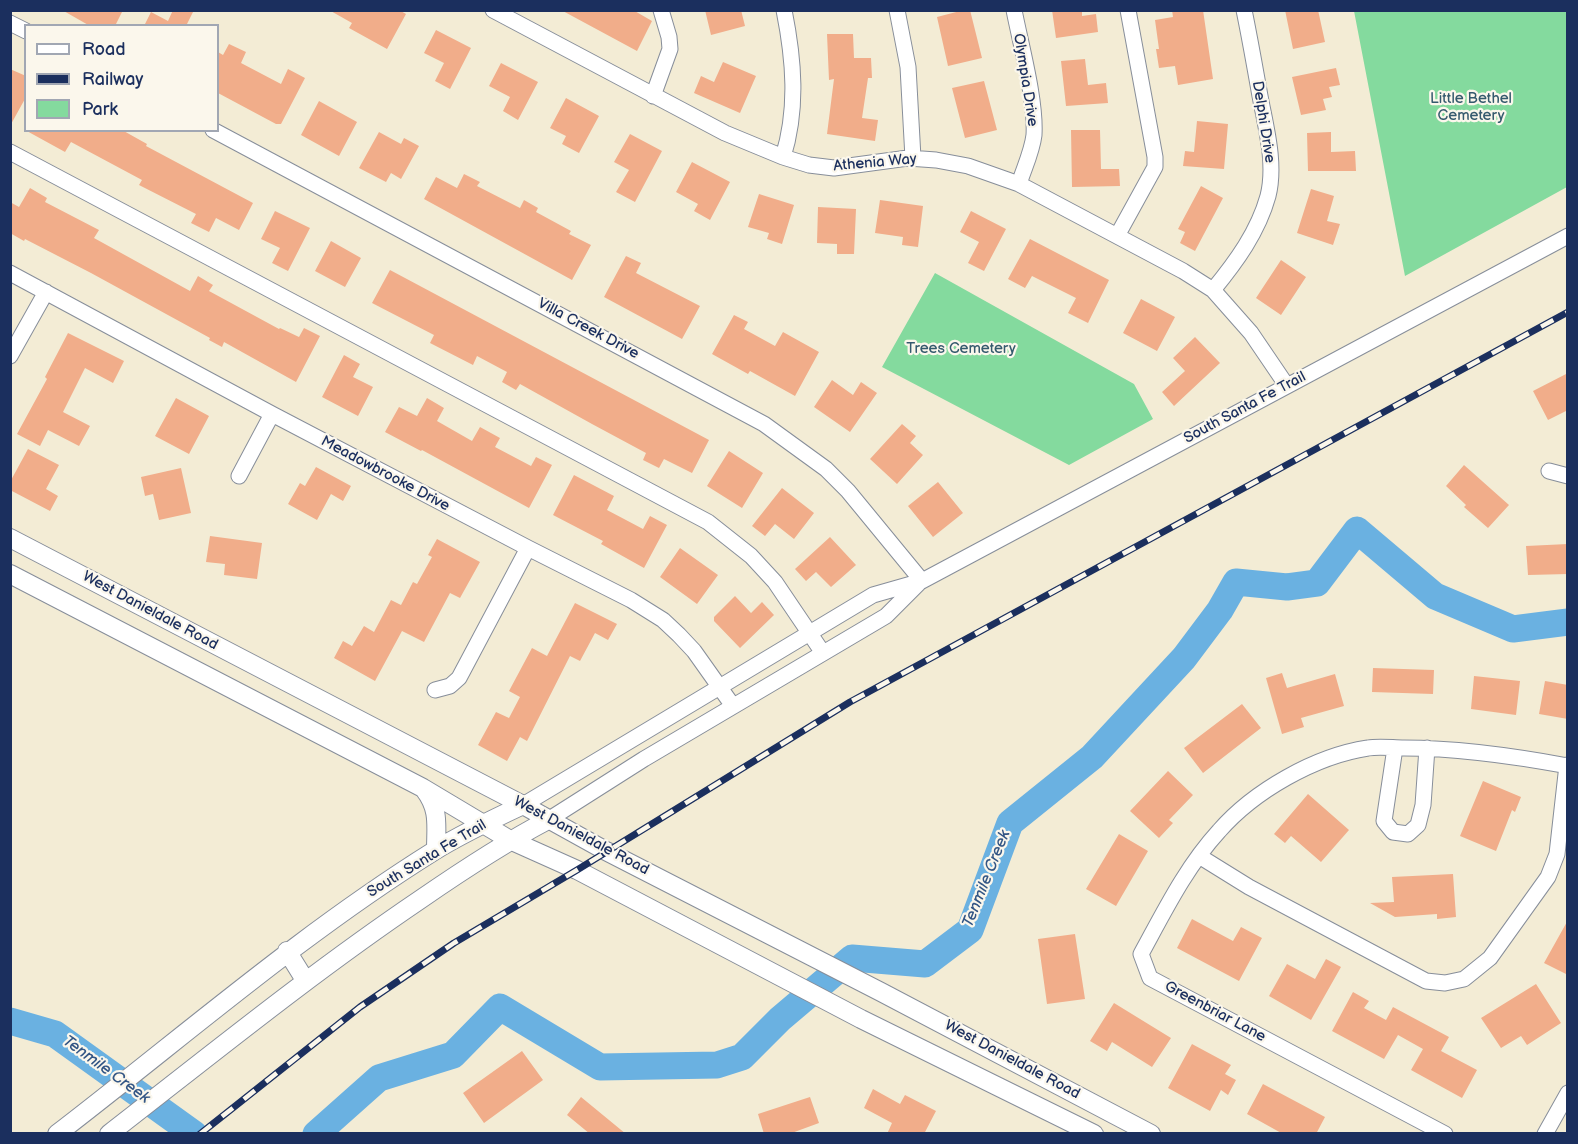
<!DOCTYPE html>
<style>
body{margin:0}
#map{position:relative;width:1578px;height:1144px;overflow:hidden;background:#f3ecd5;font-family:"Balsamiq Sans",sans-serif}
canvas{display:block}
.frame{position:absolute;inset:0;border:12px solid #1b2f5e;pointer-events:none}
.legend{position:absolute;left:24px;top:24px;width:195px;height:108px;box-sizing:border-box;background:#fbf7ec;border:2px solid #a1a7b3;margin:0;padding:8px 10px;list-style:none;font-size:18px;color:#1b2f5e}
.legend li{display:flex;align-items:center;gap:12px;height:30px}
.legend b{width:30px;border:2px solid #a1a7b3}
</style>
<div id="map">
<canvas width="1578" height="1144"></canvas>
<div class="frame"></div>
<ul class="legend">
<li><b style="height:8px;background:#fff"></b>Road</li>
<li><b style="height:8px;background:#1b2f5e"></b>Railway</li>
<li><b style="height:16px;background:#84da9e"></b>Park</li>
</ul>
</div>
<script>
const g = document.querySelector('canvas').getContext('2d');
g.lineJoin = 'round';
function fillPath(path, color) {
  g.fillStyle = color;
  g.fill(path, 'evenodd');
}
function strokePath(path, color, width, dash) {
  g.strokeStyle = color;
  g.lineWidth = width;
  g.lineCap = dash ? 'butt' : 'round';
  g.setLineDash(dash || []);
  g.stroke(path);
}
function label(font, color, halo, rows, align = 'center') {
  g.font = font + ' "Balsamiq Sans",sans-serif';
  g.lineWidth = 4.5;
  g.setLineDash([]);
  g.textBaseline = 'middle';
  g.strokeStyle = halo;
  g.fillStyle = color;
  for (const [text, x, y, turn = 0] of rows) {
    g.save();
    g.translate(x, y);
    g.rotate((+turn || 0) * Math.PI / 180);
    g.textAlign = isNaN(turn) ? turn : align;
    if (halo) g.strokeText(text, 0, 0);
    g.fillText(text, 0, 0);
    g.restore();
  }
}
fillPath(new Path2D(`
 M1354 11H1567V187L1405 276Z
 M935 273 1134 384 1153 419 1069 465 882 367Z`), '#84da9e');
strokePath(new Path2D(`
 M10 1021 55 1034 194 1134
 M316 1134 379 1078 453 1055 500 1007 600 1067 717 1065 742 1057 780 1019 852 958 925 964 970 930 1010 823 1092 757 1184 658 1220 610 1236 582 1287 587 1317 583 1357 530 1435 596 1513 629 1568 622`), '#6ab1e1', 27);
fillPath(new Path2D(`
 M62 10H123L115 26H90Z
 M173 10H194L186 26H144L151 12 168 21Z
 M329 10H399L406 14 387 49 349 28 352 23Z
 M561 10H633L652 21 637 51Z
 M705 10H741L745 26 711 35Z
 M964 10H970L982 58 948 66 937 17Z
 M1052 10H1082V16L1096 14 1098 32 1056 38Z
 M1172 10H1203L1213 79 1178 85 1175 66 1159 68 1156 49H1159L1155 20 1173 17Z
 M1285 10H1318L1325 42 1293 49Z
 M436 30 471 48 450 89 435 81 444 63 424 53Z
 M827 34H853L854 58H871L872 78H868L862 118 878 120 875 141 827 134 834 79 829 80Z
 M229 44 246 52 241 63 281 84 288 69 305 78 281 124H276L218 93V52L223 55Z
 M1085 59 1088 85 1106 83 1108 103 1066 106 1061 61Z
 M723 62 756 76 740 113 694 93 701 76 714 82Z
 M501 63 538 82 518 120 503 111 510 97 489 86Z
 M1336 68 1340 85 1329 87 1332 97 1323 99 1326 110 1301 115 1292 77Z
 M10 69 26 76V97L10 126Z
 M984 81 997 130 965 138 952 88Z
 M566 98 599 116 579 153 562 144 566 136 550 128Z
 M319 101 357 122 339 156 301 135Z
 M1197 121 1228 124 1224 169 1183 166 1185 151 1194 152Z
 M25 130H122L147 144 146 146 253 203 239 230 216 218 209 232 191 223 196 214 139 185 142 180 71 142 65 152Z
 M1071 130H1100L1101 169H1119L1120 186 1072 187Z
 M379 132 401 144 404 138 419 146 401 179 391 173 386 182 359 168Z
 M1331 132V152L1355 151 1356 171H1308L1307 133Z
 M630 134 662 151 635 202 616 192 629 170 614 162Z
 M692 162 730 182 710 220 694 211 698 204 676 192Z
 M464 174 480 182 477 186 520 208 524 200 538 208 536 212 571 231 569 234 591 245 572 280 424 199 436 177 457 188Z
 M1201 186 1223 198 1195 251 1180 243 1185 232 1178 229Z
 M30 188 47 198 45 202 99 230 94 238 190 291 198 276 213 285 209 291 279 329 280 328 299 337 304 328 320 336 296 382 224 342 222 347 209 340 210 338 91 273 25 239 24 241 10 233V202L19 207Z
 M1311 189 1334 196 1327 221 1340 224 1333 245 1297 233Z
 M759 194 794 205 782 244 767 239 769 233 748 227Z
 M880 200 923 206 918 247 902 245 903 237 875 233Z
 M818 207 856 209 854 254H837V244L817 243Z
 M275 211 310 228 288 271 272 263 280 248 261 239Z
 M971 211 1006 229 984 271 968 263 979 242 960 232Z
 M1030 239 1109 280 1088 323 1068 313 1076 298 1032 276 1025 288 1008 279Z
 M331 241 361 258 345 287 315 271Z
 M626 256 641 263 636 273 700 306 682 339 604 297Z
 M1281 260 1306 277 1281 315 1256 298Z
 M390 270 709 440 692 473 664 459 659 468 643 460 646 453 592 424 520 384 516 390 502 382 507 372 477 356 473 365 430 343 434 335 372 303Z
 M1141 299 1175 317 1157 351 1123 333Z
 M734 315 748 322 744 329 775 346 783 332 819 352 795 396 750 371 748 374 712 354Z
 M68 333 124 361 113 383 85 368 63 412 90 426 79 446 48 430 40 446 17 434 47 379 45 377Z
 M1195 337 1220 363 1174 406 1162 392 1185 371 1173 358Z
 M344 355 360 364 353 377 373 387 358 416 322 397Z
 M1568 373V410L1548 420 1533 391Z
 M832 380 853 395 861 382 877 393 850 432 814 407Z
 M176 398 209 416 189 454 155 436Z
 M427 398 444 408 437 421 472 441 480 427 500 438 495 447 531 466 536 457 552 465 529 508 422 450 421 451 385 432 399 407 417 416Z
 M902 424 916 436 910 443 923 455 897 484 870 459Z
 M28 449 59 465 46 489 58 496 50 511 10 490V482Z
 M729 451 763 473 742 508 707 486Z
 M1464 465 1509 505 1488 528 1464 507 1466 505 1446 486Z
 M316 467 351 486 343 501 331 494 317 520 288 504 300 483 305 486Z
 M181 468 191 513 159 520 153 494 145 496 141 477Z
 M574 475 614 496 607 510 643 529 650 516 667 525 644 568 601 544 603 541 553 515Z
 M938 482 963 513 933 537 908 506Z
 M782 488 814 513 794 539 775 524 765 536 752 526Z
 M210 536 262 543 257 579 224 575 225 564 206 562Z
 M830 537 856 565 831 587 816 572 806 581 795 569Z
 M437 539 480 562 460 598 450 593 424 642 402 631 375 681 334 658 343 641 352 646 364 626 374 632 391 600 401 605 413 582 417 584 432 557 428 555Z
 M1568 544V574L1528 575 1526 546Z
 M680 548 718 575 697 604 660 577Z
 M735 596 751 613 762 602 774 615 740 648 714 621V617Z
 M575 603 617 624 608 640 595 633 580 661 570 656 527 741 520 737 507 761 478 745 496 712 509 718 520 697 509 691 532 648 547 656Z
 M1373 668 1434 670 1433 694 1372 692Z
 M1282 673 1287 688 1335 674 1344 706 1301 718 1304 727 1282 734 1266 678Z
 M1474 676 1520 681 1516 715 1471 709Z
 M1545 681 1568 685V719L1539 714Z
 M1242 704 1261 728 1203 773 1184 748Z
 M1168 771 1193 795 1169 820 1173 823 1159 838 1130 811Z
 M1483 781 1521 797 1515 812 1512 810 1496 851 1460 836Z
 M1308 794 1349 830 1321 862 1291 836 1285 843 1274 834Z
 M1119 834 1148 851 1116 906 1086 889Z
 M1453 874 1456 917 1437 919V914L1395 917 1370 903 1394 902 1392 877Z
 M1192 919 1233 941 1241 927 1262 938 1239 981 1177 948Z
 M1568 920V975L1544 963Z
 M1075 934 1085 999 1047 1004 1038 939Z
 M1326 959 1341 967 1311 1020 1269 996 1287 964 1315 979Z
 M1536 984 1561 1023 1527 1045 1521 1036 1501 1048 1481 1018Z
 M1353 992 1369 1001 1364 1008 1386 1020 1393 1007 1449 1037 1441 1051 1477 1070 1462 1098 1411 1070 1423 1049 1398 1035 1384 1059 1332 1031Z
 M1114 1003 1171 1038 1152 1067 1112 1042 1107 1051 1090 1041Z
 M1192 1044 1231 1065 1225 1074 1236 1080 1228 1095 1221 1090 1210 1111 1168 1088Z
 M522 1051 543 1080 484 1123 463 1093Z
 M1263 1084 1325 1117 1316 1134H1283L1247 1114Z
 M873 1089 900 1104 905 1095 936 1111 924 1134H887L892 1123 864 1108Z
 M581 1097 626 1134H590L567 1115Z
 M810 1097 819 1123 789 1134H764L758 1114Z`), '#f1ad8a');
const minor = new Path2D(`
 M493 10 725 133 783 157 809 165 834 168 908 158 936 160 968 166 1019 184 1183 271 1213 290 1251 333 1287 386
 M897 10 908 67 913 158
 M1014 10C1021 46 1036 100 1034 135 1032 152 1024 168 1019 184
 M10 23 26 31
 M653 96 670 49 669 37 661 10
 M213 130 764 424 826 469 848 491 922 581
 M10 152 708 522 751 556 775 582 823 653
 M783 157C798 109 794 60 784 10
 M1117 236 1155 167V157L1128 10
 M10 273 272 414 528 548 631 600 663 620 679 635 694 651 733 706
 M1213 290C1236 262 1258 232 1268 196 1276 164 1266 128 1260 96 1255 68 1250 39 1244 10
 M10 356 46 292
 M1549 471 1568 476
 M239 476 272 414
 M435 690 450 686 459 678 528 548
 M1395 748 1384 821 1393 832 1408 834 1418 825 1423 805 1427 748
 M523 805 873 595 922 581 1568 236
 M548 820 644 759 886 616 919 583
 M1199 856 1249 887 1426 981 1445 983 1464 979 1490 958 1548 877 1557 854 1567 765
 M1445 1134 1150 978 1141 954C1164 912 1186 867 1219 831 1254 791 1315 756 1368 748 1379 746 1393 748 1404 748 1459 748 1514 756 1568 766
 M1545 1134 1568 1093`);
const major = new Path2D(`
 M10 538 523 805 606 851 881 992 1151 1134
 M10 574 423 788 510 840 577 870 861 1019 1094 1134
 M424 789C440 810 436 825 436 850
 M287 951 305 980
 M57 1134C182 1038 301 934 434 851 463 833 493 819 523 805
 M109 1134C212 1054 313 972 421 899 463 870 504 843 548 820`);
strokePath(minor, '#878e9a', 17);
strokePath(major, '#878e9a', 20);
strokePath(minor, '#fff', 15);
strokePath(major, '#fff', 18);
const rail = new Path2D(`
 M200 1134 360 1007 454 943 577 870 850 702 1568 312`);
strokePath(rail, '#1b2f5e', 7);
strokePath(rail, '#fbf7ec', 4.5, [14]);
label('15px', '#1b2f5e', '#fbf7ec', [
 ["Olympia Drive",1025,80,81],
 ["Delphi Drive",1263,122,81],
 ["Athenia Way",875,163,-5],
 ["Villa Creek Drive",588,329,28],
 ["South Santa Fe Trail",1245,408,-28],
 ["Meadowbrooke Drive",385,474,28],
 ["West Danieldale Road",150,611,28],
 ["West Danieldale Road",581,836,28],
 ["South Santa Fe Trail",427,859,-31],
 ["Greenbriar Lane",1215,1012,28],
 ["West Danieldale Road",1012,1060,28]
]);
label('15px', '#355a6e', '#fbf7ec', [
 ["Little Bethel",1471,99],
 ["Cemetery",1471,116],
 ["Trees Cemetery",961,349]
]);
label('italic 16px', '#335685', '#fbf7ec', [
 ["Tenmile Creek",987,879,-68],
 ["Tenmile Creek",106,1070,36]
]);
</script>
